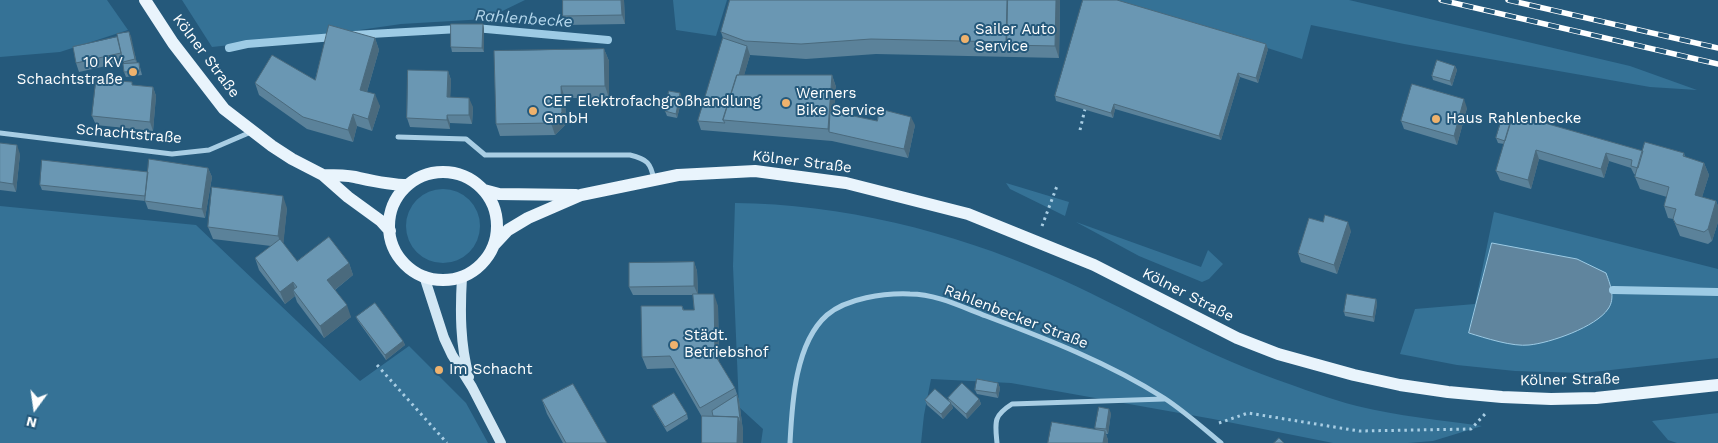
<!DOCTYPE html>
<meta charset="utf-8">
<style>
body{margin:0}
#map{position:relative;width:1718px;height:443px;overflow:hidden;background:#25597b;font-family:"Work Sans",sans-serif}
canvas{display:block}
.north{position:absolute;left:10px;top:383px;width:50px;height:50px;-webkit-text-stroke:4px #25597b;paint-order:stroke;rotate:194deg;font-size:14px;font-weight:700;line-height:20px;text-align:center;color:#fff}
.north::after{content:'';display:block;margin:auto;width:18px;height:22px;background:#fff;clip-path:polygon(50% 0,100% 100%,50% 72%,0 100%)}
</style>
<div id="map">
<canvas width="1718" height="443"></canvas>
<div class="north">N</div>
</div>
<script>
const g = document.querySelector('canvas').getContext('2d');
g.lineJoin = 'round';
function fillPath(path, color) {
  g.fillStyle = color;
  g.fill(path, 'evenodd');
}
function strokePath(path, color, width, dash) {
  g.strokeStyle = color;
  g.lineWidth = width;
  g.lineCap = dash ? 'butt' : 'round';
  g.setLineDash(dash || []);
  g.stroke(path);
}
function label(font, color, halo, rows, align = 'center') {
  g.font = font + ' "Work Sans",sans-serif';
  g.lineWidth = 4;
  g.setLineDash([]);
  g.textBaseline = 'middle';
  g.strokeStyle = halo;
  g.fillStyle = color;
  for (const [text, x, y, turn = 0] of rows) {
    g.save();
    g.translate(x, y);
    g.rotate((+turn || 0) * Math.PI / 180);
    g.textAlign = isNaN(turn) ? turn : align;
    if (halo) g.strokeText(text, 0, 0);
    g.fillText(text, 0, 0);
    g.restore();
  }
}
fillPath(new Path2D(`
 M0 0H107L128 30 60 52 0 57Z
 M182 0H525L486 19 401 24 332 34 212 47Z
 M673 0H727L716 36 676 30Z
 M1116 0H1349L1630 66 1697 90 1650 87 1404 44 1311 25 1302 59Z
 M1006 183 1069 202 1065 216 1010 189Z
 M406 226a37 37 0 1 1 74 0a37 37 0 1 1-74 0Z
 M735 203C841 204 951 231 1049 274 1125 307 1196 351 1275 379 1301 388 1329 399 1357 406 1398 416 1440 420 1482 426L1433 441 1408 443H1333L1213 419 1011 383 931 379 924 415 921 443H761L763 429 739 407 733 266Z
 M0 206 196 225 360 381 409 346 466 403 488 443H0Z
 M1494 212 1718 269V358L1584 373 1515 371 1457 365 1400 354 1415 309 1475 304Z
 M1076 222 1201 267 1208 250 1223 264 1209 279 1202 282 1139 256Z
 M1718 413V443H1677L1668 440 1652 421Z`), '#357296');
const water = new Path2D(`
 M1492 243 1577 259 1606 273C1610 284 1616 298 1608 309 1596 327 1550 343 1529 345 1513 347 1485 338 1469 333Z`);
fillPath(water, '#60859e');
strokePath(water, '#9dcbe5', 1);
strokePath(new Path2D(`
 M475 28 608 40
 M353 35 459 29
 M229 48 247 44 334 37
 M1613 290 1718 292`), '#9dcbe5', 8);
strokePath(new Path2D(`
 M1080 130 1085 109
 M1042 226 1057 186
 M377 365 447 443
 M1219 423 1248 413 1359 431 1471 429 1485 414`), '#a9cee4', 3, [2.5, 4]);
strokePath(new Path2D(`
 M0 133 172 154 209 150 251 132
 M398 137 466 139 485 155H630C647 159 651 163 654 180
 M790 443C792 404 795 343 827 315 847 298 884 293 910 294 936 294 962 307 986 316 1047 339 1109 363 1164 398 1184 411 1203 428 1221 443
 M997 443C995 422 993 416 1012 404L1164 399`), '#a9cee4', 5);
strokePath(new Path2D(`
 M424 276 444 338 452 355 472 387 501 443
 M462 277C460 311 460 344 469 377`), '#d2e7f4', 10);
strokePath(new Path2D(`
 M145 0 173 43 224 109 272 146 292 159 323 175 348 197 381 221 390 231
 M389 226a54 54 0 1 1 108 0a54 54 0 1 1-108 0Z
 M323 175C334 175 345 175 355 177 373 181 389 185 408 185
 M484 190 499 194 576 195
 M494 245 508 230 528 218 581 195 678 175 755 171 846 183 968 214 1094 265 1237 338 1278 354 1354 375 1400 385 1448 392 1502 397 1551 399 1596 398 1718 385`), '#e9f4fc', 12);
const rail = new Path2D(`
 M1441 0 1718 64
 M1508 0 1718 48`);
strokePath(rail, '#fff', 5.5);
strokePath(rail, '#25597b', 4, [11]);
fillPath(new Path2D(`
 M624 0 625 24 566 25 563 16Z
 M730 0H1060L1059 58 876 54 806 59 750 55 744 75H832L836 87 834 112 877 121 915 125 908 158 832 141 701 130 698 121 723 38 721 32Z
 M483 24 484 29V52H452L451 47Z
 M129 32 137 63H139L142 75 126 77 124 72V62L79 72 76 63 117 37Z
 M375 38 379 50 367 92 380 106 372 131 357 126 353 142 307 129 259 95 255 83 315 80Z
 M604 49 609 61V98H565L566 124 555 135 500 136 496 124Z
 M1268 49 1258 83 1240 77 1221 140 1115 109 1113 118 1056 101 1055 96Z
 M1455 66 1457 70 1452 86 1433 80 1432 76Z
 M448 71 451 80 450 97 473 107 472 124 450 123V129L410 127 407 118Z
 M133 85 153 87 156 96 153 131 96 125 92 116Z
 M682 98 677 118 667 116 665 111Z
 M1467 108 1457 145 1404 129 1401 121Z
 M1496 138 1643 151 1684 153 1685 157 1704 163 1709 175 1702 197 1716 201 1718 206V222L1712 241 1708 244 1680 236 1673 219 1668 218 1664 206 1667 197 1640 189 1635 177 1636 175 1634 174 1631 168 1609 161 1604 178 1539 159 1531 189 1500 180 1496 171 1504 144 1498 143Z
 M0 143 20 154 16 192 0 190Z
 M208 168 212 177 205 218 148 209 145 201 42 190 40 185 148 172Z
 M287 208 283 244 297 261 349 263 353 275 335 290 351 317 324 338 297 302 295 296 285 304 259 270 255 258 271 246 213 239 208 227Z
 M1351 231 1337 274 1301 262 1298 253Z
 M694 262 697 271 698 294 718 306 719 362 735 388 739 400 743 431 702 417 674 368 647 369 642 357 682 306 684 310H694V295H633L629 287Z
 M1376 299 1377 304 1374 322 1345 316 1344 312Z
 M356 317 403 341 405 345 386 360 358 321Z
 M998 383 1000 388 998 398 977 394 975 390Z
 M948 398 979 399 981 404 967 419 951 404 953 408 943 419 927 405 925 400 949 401Z
 M542 400 607 443H563L547 414Z
 M652 406 687 414 688 419 667 432 654 410Z
 M1111 413 1108 434H1106L1108 440V443H1048L1096 429 1095 428Z`), '#5b829a');
fillPath(new Path2D(`
 M621 0H624L625 24 622 15Z
 M1056 0H1060L1059 58 1055 46Z
 M483 24 484 29V52L482 48Z
 M129 32 131 36 137 64 135 59Z
 M375 38 379 50 364 102 360 90Z
 M1266 44 1268 49 1258 83 1256 78Z
 M747 46 750 55 731 121 725 120Z
 M604 49 609 61V98L605 86Z
 M1455 66 1457 70 1452 86 1450 81Z
 M448 71 451 80 450 106 447 97Z
 M1238 73 1240 77 1221 140 1219 136Z
 M832 75 836 87 833 133 829 132 828 129Z
 M561 86 565 98 566 124 555 135 551 123Z
 M153 87 156 96 153 131 150 122Z
 M680 93 682 98 677 118 676 114Z
 M375 94 380 106 372 131 368 119Z
 M469 98 473 107 472 124 469 115Z
 M1464 99 1467 108 1457 145 1454 136Z
 M1114 104 1115 109 1113 118 1111 113Z
 M353 114 357 126 353 142 348 130Z
 M447 115 450 123V129L447 120Z
 M911 117 915 125 908 158 904 149Z
 M17 145 20 154 16 192 13 184Z
 M1536 150 1539 159 1531 189 1528 180Z
 M1606 153 1609 161 1604 178 1601 169Z
 M1704 163 1709 175 1699 207 1695 195Z
 M208 168 212 177 205 218 202 209Z
 M283 196 287 208 283 248 278 236Z
 M1716 201 1718 206V222L1712 241 1708 229Z
 M1348 222 1351 231 1337 274 1334 265Z
 M694 262 697 271 698 295 694 286Z
 M349 263 353 275 332 292 327 280Z
 M293 282 297 295 293 290 295 296 285 304 280 292Z
 M714 294 718 306 719 367 715 355Z
 M1376 299 1377 304 1374 322 1373 317Z
 M347 305 351 317 324 338 320 326Z
 M403 341 405 345 386 360 385 355Z
 M998 383 1000 388 998 398 996 393Z
 M737 395 739 400 743 431V443H737Z
 M979 399 981 404 967 419 966 414Z
 M951 403 953 408 943 419 941 414Z
 M1109 409 1111 413 1108 434 1106 429Z
 M1105 431 1108 440V443H1103Z`), '#4a6a7d');
const building = new Path2D(`
 M563 0H621L622 15 563 16Z
 M730 0H1007L1006 42 871 39 801 44 745 41 721 32Z
 M1008 0H1056L1055 46 1007 45Z
 M1083 0H1117L1266 44 1256 78 1238 73 1219 136 1114 104 1111 113 1055 96Z
 M451 24H483L482 48 451 47Z
 M329 25 375 38 360 90 375 94 368 119 353 114 348 130 303 117 255 83 272 55 315 80Z
 M129 32 135 59 123 62 117 34Z
 M117 37 121 53 76 63 73 47Z
 M723 38 747 46 739 75H737L723 120 725 123 698 121Z
 M604 49 605 86H561L562 112 551 123 496 124 494 51Z
 M1437 60 1455 66 1450 81 1432 76Z
 M139 63 140 71 124 72 123 64Z
 M408 70 448 71 447 97 469 98V115H447V120L407 118Z
 M737 75H832L828 129 723 120Z
 M96 81 118 84 119 81 132 82V85L153 87 150 122 92 116Z
 M1412 84 1464 99 1454 136 1401 121Z
 M669 91 680 93 676 114 665 111Z
 M880 109 911 117 904 149 829 132 830 111 877 121Z
 M1513 114 1643 151 1638 168 1631 166 1632 160 1606 153 1601 169 1536 150 1528 180 1496 171Z
 M1503 115 1512 118 1505 141 1496 138Z
 M1645 142 1684 153 1683 156 1704 163 1695 195 1716 201 1708 229 1704 232 1676 224 1673 219 1676 209 1664 206 1669 187 1635 177Z
 M0 143 17 145 13 184 0 182Z
 M149 159 208 168 202 209 145 201Z
 M42 160 148 172 145 196 40 185Z
 M212 187 283 196 278 236 208 227Z
 M1325 215 1348 222 1334 265 1298 253 1309 218 1323 222Z
 M329 237 349 263 327 280 347 305 320 326 293 290 297 287 293 282 280 292 255 258 280 239 297 261Z
 M694 262V286L629 287V263Z
 M693 294H714L715 355 735 388 700 408 670 356 642 357 641 306H682L683 310H694Z
 M1347 294 1376 299 1373 317 1344 312Z
 M375 303 403 341 385 355 356 317Z
 M977 379 998 383 996 393 975 390Z
 M962 383 979 399 966 414 948 398Z
 M573 384 607 443H566L542 400Z
 M935 389 951 403 941 414 925 400Z
 M674 393 687 414 665 427 652 406Z
 M737 395 741 427 738 417 713 416 712 411Z
 M1099 407 1109 409 1106 429 1095 428Z
 M702 416 738 417 737 443H702Z
 M1052 422 1105 431 1103 443H1048Z
 M1279 438 1284 443H1274Z`);
fillPath(building, '#6a97b3');
strokePath(building, '#4a6a7d', 1);
for (const [x, y, r, color] of [
 [965,39,5,"#eeb26d"],
 [133,72,5,"#eeb26d"],
 [786,103,5,"#eeb26d"],
 [533,111,5,"#eeb26d"],
 [1436,119,5,"#eeb26d"],
 [674,345,5,"#eeb26d"],
 [439,370,5,"#eeb26d"]
]) {
  const dot = new Path2D();
  dot.arc(x, y, r, 0, 2 * Math.PI);
  g.fillStyle = color;
  g.fill(dot);
  strokePath(dot, '#25597b', 2);
}
label('15px', '#fff', '#25597b', [
 ["Sailer Auto",975,30],
 ["Service",975,47],
 ["10 KV",123,63,"right"],
 ["Schachtstraße",123,80,"right"],
 ["Werners",796,94],
 ["Bike Service",796,111],
 ["CEF Elektrofachgroßhandlung",543,102],
 ["GmbH",543,119],
 ["Haus Rahlenbecke",1446,119],
 ["Städt.",684,336],
 ["Betriebshof",684,353],
 ["Im Schacht",449,370]
], 'left');
label('15px', '#fff', '#25597b', [
 ["Kölner Straße",206,56,53],
 ["Schachtstraße",129,134,5],
 ["Kölner Straße",802,162,7],
 ["Kölner Straße",1188,295,27],
 ["Rahlenbecker Straße",1016,317,21],
 ["Kölner Straße",1570,380,-1]
]);
label('italic 16px', '#b4d7ec', '#25597b', [
 ["Rahlenbecke",524,19,4]
]);
</script>
